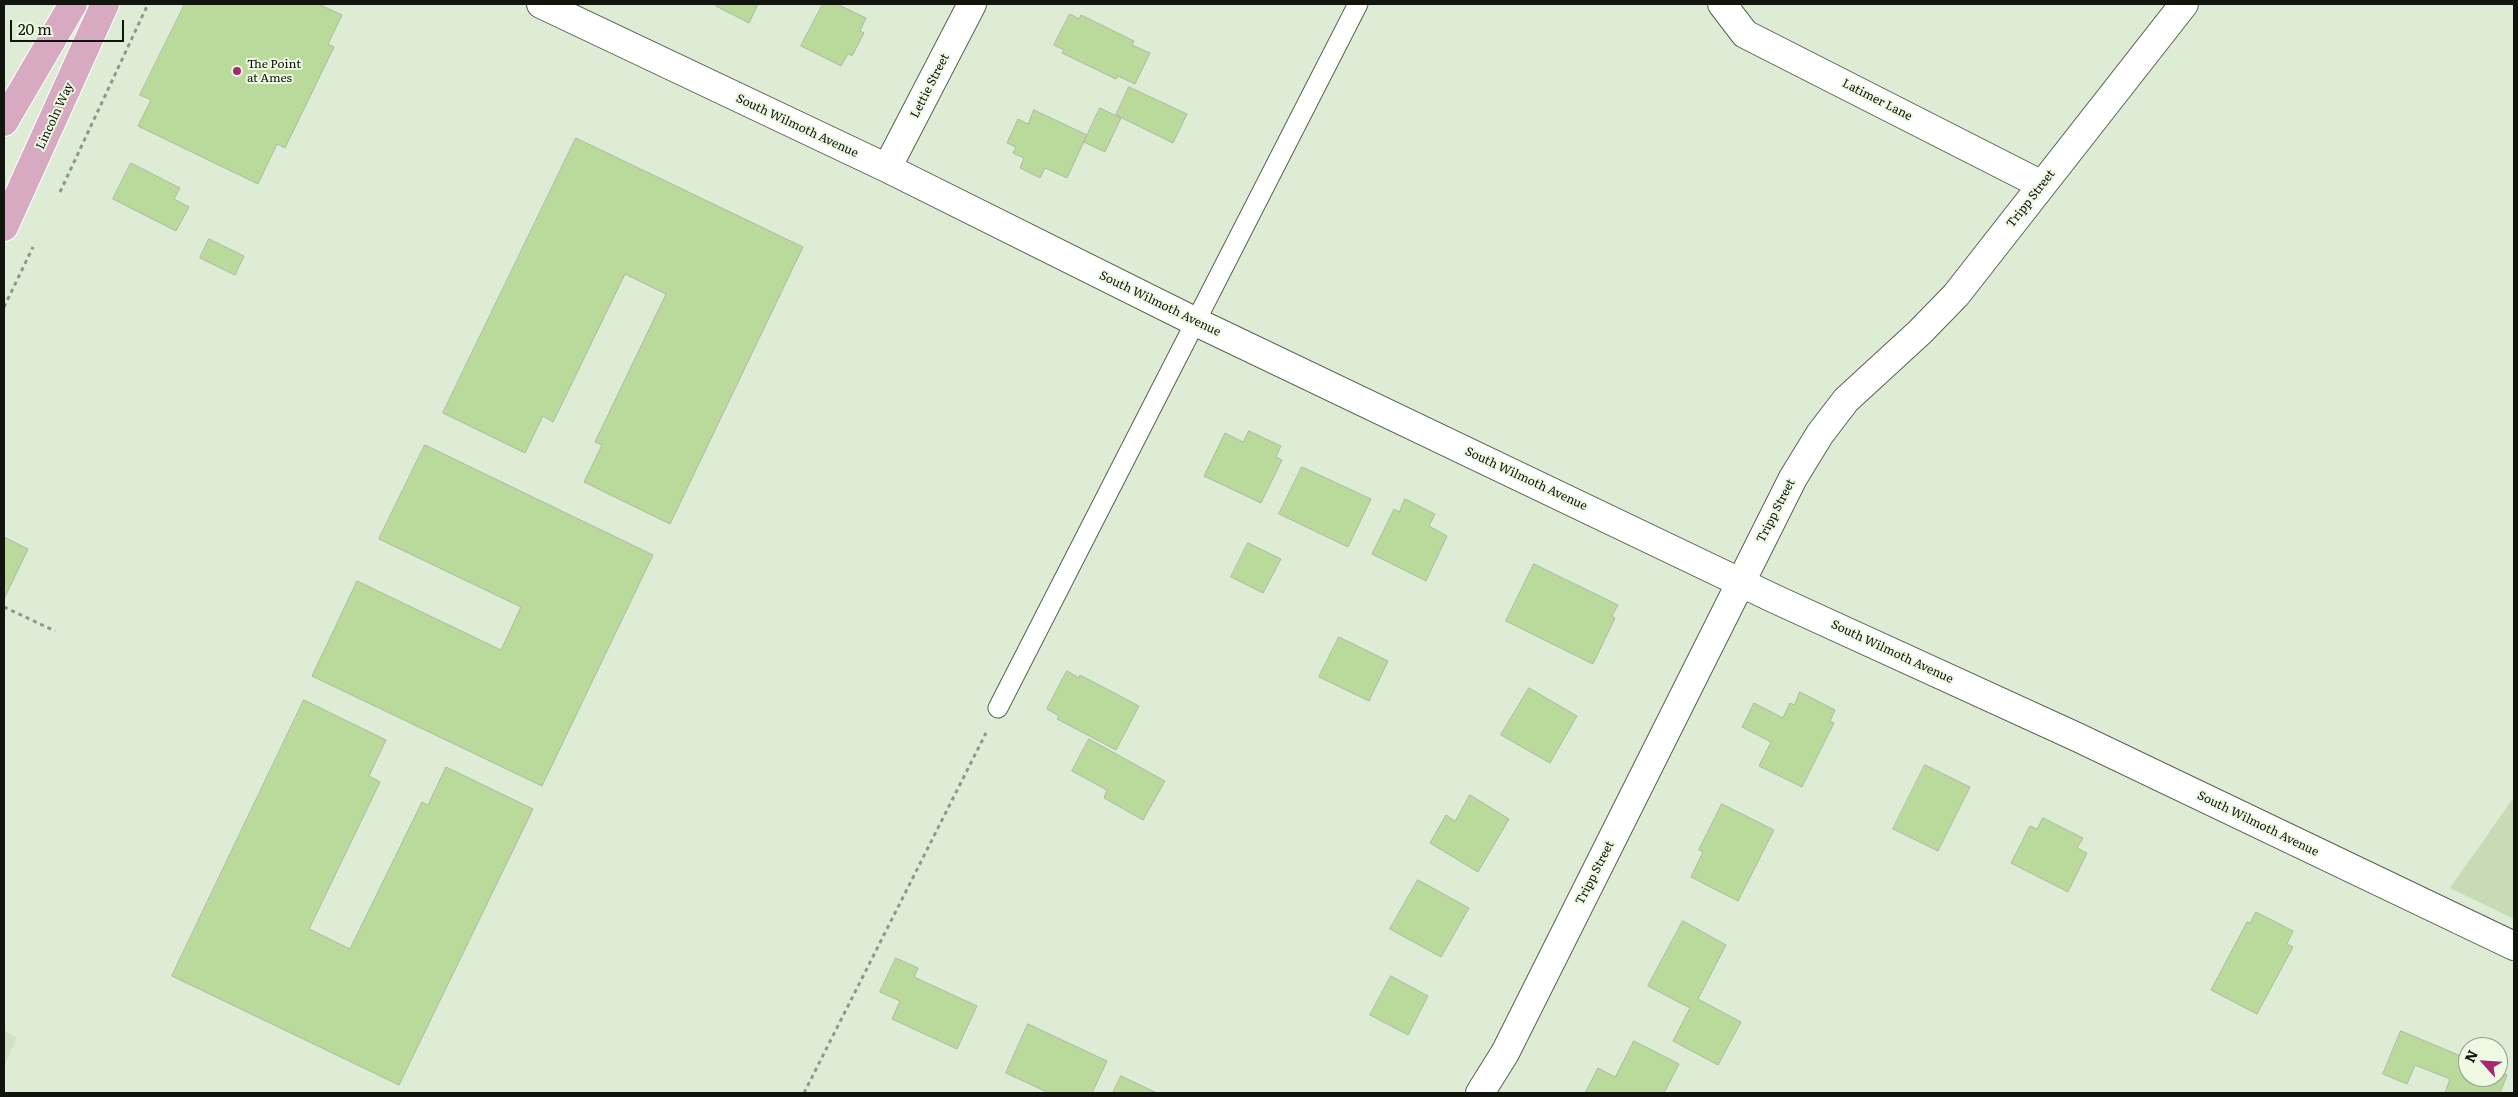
<!DOCTYPE html>
<style>
body{margin:0}
#map{position:relative;width:2518px;height:1097px;overflow:hidden;background:#dfecd5;font-family:Literata,serif}
canvas{display:block}
.frame{position:absolute;inset:0;border:5px solid #11150d;pointer-events:none}
.north{position:absolute;left:2458px;top:1037px;width:50px;height:50px;box-sizing:border-box;background:#edf9e2;border:1px solid #959e8d;border-radius:50%;rotate:296deg;font-size:14px;font-weight:700;line-height:20px;text-align:center;color:#11150d}
.north::after{content:'';display:block;margin:auto;width:18px;height:22px;background:#a62675;clip-path:polygon(50% 0,100% 100%,50% 72%,0 100%)}
.scale{position:absolute;left:10px;top:20px;width:114px;height:22px;box-sizing:border-box;border:2px solid #11150d;border-top:0;padding-left:6px;font-size:15px;line-height:18px;white-space:nowrap;color:#11150d;-webkit-text-stroke:4px #edf9e2;paint-order:stroke}
</style>
<div id="map">
<canvas width="2518" height="1097"></canvas>
<div class="frame"></div>
<div class="north">N</div>
<div class="scale">20 m</div>
</div>
<script>
const g = document.querySelector('canvas').getContext('2d');
g.lineJoin = 'round';
function fillPath(path, color) {
  g.fillStyle = color;
  g.fill(path, 'evenodd');
}
function strokePath(path, color, width, dash) {
  g.strokeStyle = color;
  g.lineWidth = width;
  g.lineCap = dash ? 'butt' : 'round';
  g.setLineDash(dash || []);
  g.stroke(path);
}
function label(font, color, halo, rows, align = 'center') {
  g.font = font + ' Literata,serif';
  g.lineWidth = 4;
  g.setLineDash([]);
  g.textBaseline = 'middle';
  g.strokeStyle = halo;
  g.fillStyle = color;
  for (const [text, x, y, turn = 0] of rows) {
    g.save();
    g.translate(x, y);
    g.rotate((+turn || 0) * Math.PI / 180);
    g.textAlign = isNaN(turn) ? turn : align;
    if (halo) g.strokeText(text, 0, 0);
    g.fillText(text, 0, 0);
    g.restore();
  }
}
fillPath(new Path2D(`
 M4 1031 17 1038 4 1065Z`), '#d1e1c3');
fillPath(new Path2D(`
 M2514 797V919L2450 888Z`), '#c7dcb6');
const building = new Path2D(`
 M185 4H318L342 15 328 44 334 47 285 148 277 144 258 184 138 126 151 100 140 95Z
 M717 4H758L749 23 716 6Z
 M823 4H837L866 18 860 31 864 33 852 56 848 54 841 66 801 46Z
 M1070 14 1079 19 1081 15 1134 41 1132 45 1150 53 1135 84 1118 76 1116 79 1062 53 1064 50 1054 45Z
 M1129 87 1187 114 1173 143 1116 115Z
 M1100 108 1121 118 1105 152 1084 142Z
 M1034 110 1087 135 1067 178 1045 168 1040 178 1020 168 1024 158 1013 153 1016 147 1007 143 1018 119 1028 124Z
 M576 138 803 247 670 524 584 482 602 445 595 442 666 294 625 274 553 422 543 416 525 453 443 413Z
 M131 163 180 188 174 199 189 207 176 231 113 199Z
 M209 239 244 256 235 275 200 258Z
 M1249 431 1281 446 1276 457 1282 460 1261 503 1204 476 1225 433 1243 442Z
 M425 445 653 555 542 786 312 676 357 581 501 650 521 607 379 539Z
 M1302 467 1371 499 1348 547 1279 514Z
 M1405 499 1435 514 1429 526 1447 536 1426 581 1372 554 1394 509 1399 512Z
 M4 537 28 549 4 599Z
 M1248 543 1281 559 1263 593 1231 577Z
 M1534 564 1618 605 1612 616 1615 618 1593 664 1506 621Z
 M1339 637 1388 661 1369 701 1319 677Z
 M1067 671 1079 678 1080 675 1139 706 1116 750 1057 719 1059 716 1047 709Z
 M1529 688 1577 716 1550 763 1501 735Z
 M1800 692 1835 710 1830 721 1834 723 1802 787 1759 766 1771 742 1742 727 1754 703 1783 718 1790 703 1794 705Z
 M304 700 386 740 369 776 380 782 309 929 350 949 422 802 428 805 446 767 533 809 399 1085 172 976Z
 M1089 739 1165 781 1143 820 1104 798 1107 790 1072 771Z
 M1925 765 1970 787 1938 851 1893 829Z
 M1470 795 1509 819 1478 872 1430 843 1446 815 1455 821Z
 M1722 804 1774 830 1738 901 1691 877 1703 852 1699 850Z
 M2043 818 2083 838 2077 848 2087 853 2068 892 2011 863 2030 826 2037 829Z
 M1418 880 1469 908 1441 957 1390 929Z
 M2256 912 2293 931 2287 944 2293 947 2257 1014 2211 990 2247 922 2250 923Z
 M1683 921 1726 945 1698 999 1741 1022 1718 1065 1673 1041 1690 1008 1648 986Z
 M896 958 918 968 914 977 977 1006 957 1049 892 1019 900 1001 880 992Z
 M1391 976 1428 996 1408 1035 1370 1015Z
 M1028 1024 1107 1061 1092 1093H1049L1006 1073Z
 M2401 1031 2468 1059V1077H2498V1071L2507 1075 2500 1093H2445L2450 1079 2415 1065 2407 1084 2383 1074Z
 M1634 1041 1679 1064 1664 1093H1585L1598 1068 1615 1077Z
 M1121 1076 1157 1093H1113Z`);
fillPath(building, '#b9da9b');
strokePath(building, '#adb9a3', 1);
const lane = new Path2D(`
 M998 708 1358 4`);
const street = new Path2D(`
 M541 4 887 168 1196 322 1775 599 2079 738 2514 946
 M1722 4 1745 34 2042 185
 M887 168 972 4
 M1480 1093 1505 1053 1793 478 1820 434 1846 400 1920 332 1956 295 2184 4`);
const primary = new Path2D(`
 M4 122 73 4
 M4 227 105 4`);
strokePath(lane, '#59634f', 21);
strokePath(street, '#59634f', 30);
strokePath(primary, '#fff', 30);
strokePath(new Path2D(`
 M60 192 148 4
 M4 307 33 247
 M4 607 55 631
 M804 1093 986 733`), '#8f9887', 3, [4, 4]);
strokePath(lane, '#fff', 19);
strokePath(street, '#fff', 28);
strokePath(primary, '#d7aac2', 28);
for (const [x, y, r, color] of [
 [237,71,5,"#a62675"]
]) {
  const dot = new Path2D();
  dot.arc(x, y, r, 0, 2 * Math.PI);
  g.fillStyle = color;
  g.fill(dot);
  strokePath(dot, '#edf9e2', 2);
}
label('12px', '#11150d', '#edf9e2', [
 ["The Point",247,64],
 ["at Ames",247,78]
], 'left');
label('12px', '#11150d', '#edf9e2', [
 ["Lettie Street",930,86,-63],
 ["Latimer Lane",1877,100,27],
 ["Lincoln Way",55,116,-65],
 ["South Wilmoth Avenue",797,126,25],
 ["Tripp Street",2031,199,-52],
 ["South Wilmoth Avenue",1160,304,26],
 ["South Wilmoth Avenue",1526,479,25],
 ["Tripp Street",1776,511,-63],
 ["South Wilmoth Avenue",1892,652,25],
 ["South Wilmoth Avenue",2258,824,26],
 ["Tripp Street",1595,873,-63]
]);
</script>
